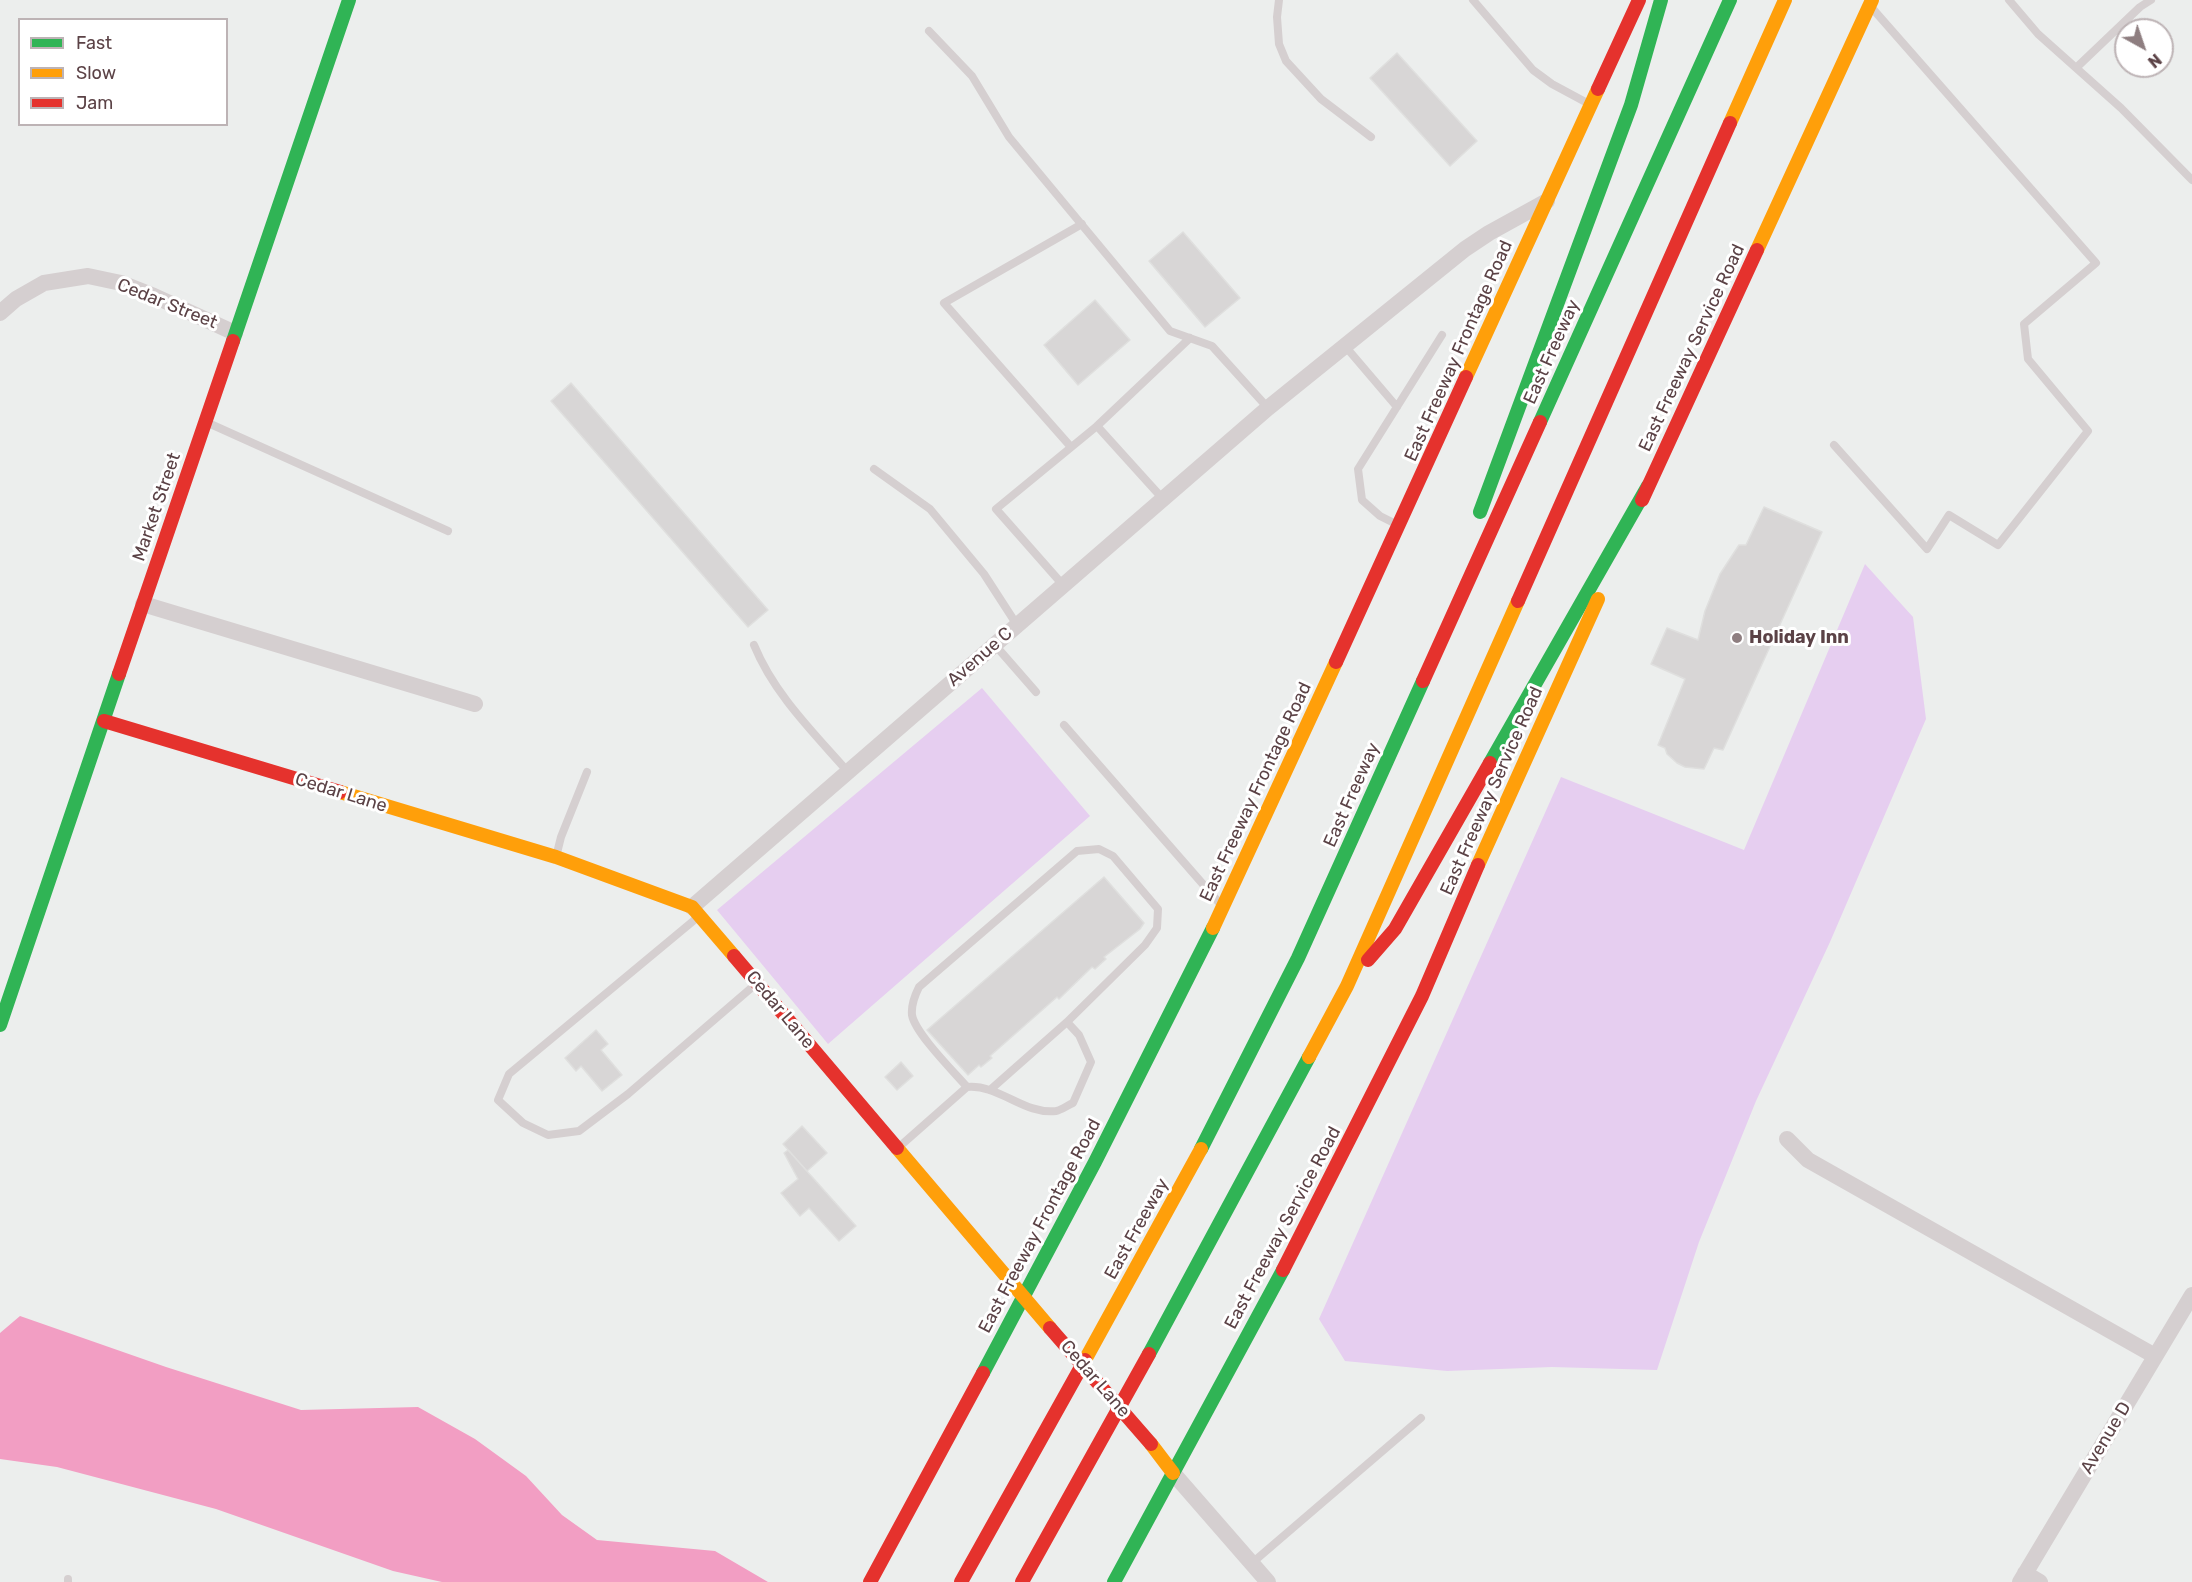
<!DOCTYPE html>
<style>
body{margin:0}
#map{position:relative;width:2192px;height:1582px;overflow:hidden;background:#eceeed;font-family:Rubik,sans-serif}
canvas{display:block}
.legend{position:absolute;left:18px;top:18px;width:210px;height:108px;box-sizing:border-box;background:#fff;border:2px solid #bdb3b5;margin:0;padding:8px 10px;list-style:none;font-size:18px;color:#5b4246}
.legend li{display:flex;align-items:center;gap:12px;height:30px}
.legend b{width:30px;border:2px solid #bdb3b5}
.north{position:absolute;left:2114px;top:18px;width:60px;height:60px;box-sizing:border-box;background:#fff;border:2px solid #bdb3b5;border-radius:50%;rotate:140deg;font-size:16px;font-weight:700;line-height:24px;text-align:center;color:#5b4246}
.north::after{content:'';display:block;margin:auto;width:21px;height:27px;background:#8e7e80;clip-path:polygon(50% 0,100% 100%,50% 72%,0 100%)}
</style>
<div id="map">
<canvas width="2192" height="1582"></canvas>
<ul class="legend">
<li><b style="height:8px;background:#30b455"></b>Fast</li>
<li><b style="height:8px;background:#ff9f0a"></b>Slow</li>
<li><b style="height:8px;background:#e5322d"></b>Jam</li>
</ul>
<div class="north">N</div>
</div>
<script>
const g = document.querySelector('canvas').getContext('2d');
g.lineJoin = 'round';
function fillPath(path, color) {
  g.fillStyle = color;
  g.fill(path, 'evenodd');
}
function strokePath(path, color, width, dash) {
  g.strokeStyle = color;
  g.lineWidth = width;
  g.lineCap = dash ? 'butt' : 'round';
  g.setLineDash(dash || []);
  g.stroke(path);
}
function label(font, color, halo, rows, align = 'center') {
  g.font = font + ' Rubik,sans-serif';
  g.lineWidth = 6;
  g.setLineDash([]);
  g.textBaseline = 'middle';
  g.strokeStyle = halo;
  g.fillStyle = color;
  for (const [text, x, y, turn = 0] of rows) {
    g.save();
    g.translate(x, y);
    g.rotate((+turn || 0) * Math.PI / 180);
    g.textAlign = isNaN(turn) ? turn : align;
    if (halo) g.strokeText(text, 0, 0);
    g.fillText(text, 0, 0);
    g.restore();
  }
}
fillPath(new Path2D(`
 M1865 564 1913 617 1926 719 1830 942 1756 1101 1699 1242 1657 1370 1552 1367 1447 1371 1345 1361 1319 1319 1561 777 1744 850Z
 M982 688 1090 816 828 1044 717 910Z`), '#e6cef0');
fillPath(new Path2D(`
 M20 1316 166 1367 301 1410 418 1407 475 1439 526 1476 562 1515 597 1540 715 1551 768 1582H442L393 1571 216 1509 57 1467 0 1459V1333Z`), '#f29ec3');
const building = new Path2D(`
 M1397 53 1477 141 1450 166 1370 78Z
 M1183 232 1240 298 1205 327 1149 261Z
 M1095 300 1130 340 1078 385 1044 345Z
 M571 383 768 610 748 627 551 401Z
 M1764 507 1822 532 1723 750 1714 748 1704 769 1685 767 1677 763 1667 754 1665 748 1658 745 1685 679 1651 664 1667 628 1698 640 1705 611 1720 574 1739 545H1746Z
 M1104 877 1144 923 1140 929 1104 957 1106 959 1095 969 1092 967 1059 999 1057 997 990 1056 992 1058 981 1067 979 1065 968 1075 927 1030Z
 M596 1030 608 1044 601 1050 622 1075 602 1091 581 1066 576 1071 565 1058Z
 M901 1062 913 1076 897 1090 885 1077Z
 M802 1126 827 1153 807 1171 783 1144Z
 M788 1150 856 1226 839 1241 809 1208 800 1216 781 1193 798 1179 784 1153Z`);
fillPath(building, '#d8d6d6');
strokePath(building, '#dfdfde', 1.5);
strokePath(new Path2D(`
 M1279 0 1277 17 1279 44 1286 61 1321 99 1371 137
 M1473 0 1533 70 1552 84 1591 105
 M2009 0 2038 34 2121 108 2192 180
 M929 31 972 76 1009 137 1170 331 1212 346 1268 408
 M2076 68 2140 7 2151 0
 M1345 346 1397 407
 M206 422 448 531
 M1834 445 1927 549 1949 515 1998 545 2088 431 2028 359 2024 324 2096 263 1872 8
 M1071 447 944 303 1082 224
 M874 469 930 509 984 574 1017 625
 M1163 499 1097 426 1190 338
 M1396 524 1380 516 1362 500 1358 469 1442 335
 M1063 585 996 509 1097 426
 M754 645C774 694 813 732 848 772
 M995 645 1036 692
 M1064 725 1222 906
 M556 857 561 837 587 772
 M698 917 509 1074 498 1100 523 1123 548 1135 579 1131 628 1094 757 983
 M967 1087C954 1072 915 1033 912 1015 911 1005 915 995 919 987L1077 851 1099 849 1113 856 1158 909 1157 928 1145 945 1067 1022
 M899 1147 967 1087C999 1084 1024 1115 1056 1111 1062 1110 1068 1105 1073 1103L1091 1062 1079 1035 1067 1022 990 1090
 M1252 1563 1421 1418
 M68 1579V1582`), '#d5cfd0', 8);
strokePath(new Path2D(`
 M0 313 16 299 44 283 88 276 121 283 154 296 235 333
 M143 604 475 704
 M692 907 1268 408 1465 249 1489 233 1547 201
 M1787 1139 1808 1160 2155 1356
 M1173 1473 1268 1582
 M2025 1573 2040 1582
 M2020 1582 2192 1295`), '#d5cfd0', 16);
strokePath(new Path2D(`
 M233 341 349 0
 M1540 422 1730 0
 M1480 512 1631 105 1661 0
 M1490 763 1648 486
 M0 1025 119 674
 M1201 1149 1298 958 1423 681
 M1149 1354 1309 1057
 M983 1373 1095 1162 1213 928
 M1114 1582 1283 1270`), '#30b455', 14);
strokePath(new Path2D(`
 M1730 123 1785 0
 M1757 250 1872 0
 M1466 377 1598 89
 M340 792 556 857 692 907 734 956
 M1478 865 1598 599
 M1213 928 1336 662
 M1309 1057 1347 986 1518 601
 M897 1148 1050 1328
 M1085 1360 1201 1149
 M1151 1444 1173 1473`), '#ff9f0a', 14);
strokePath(new Path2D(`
 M1598 89 1639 0
 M1642 500 1757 250
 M1518 601 1730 123
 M1336 662 1466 377
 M119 674 233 341
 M1423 681 1540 422
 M104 721 340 792
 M734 956 897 1148
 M1368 960 1395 929 1490 763
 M1283 1270 1422 996 1478 865
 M870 1582 983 1373
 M961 1582 1085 1360
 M1022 1582 1149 1354`), '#e5322d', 14);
strokePath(new Path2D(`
 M1050 1328 1151 1444`), '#e5322d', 14);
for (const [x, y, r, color] of [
 [1737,638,6,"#8e7e80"]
]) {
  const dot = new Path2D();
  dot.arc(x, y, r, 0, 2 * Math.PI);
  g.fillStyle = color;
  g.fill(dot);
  strokePath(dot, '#fff', 2);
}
label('18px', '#5b4246', '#fff', [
 ["Cedar Street",167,304,22],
 ["East Freeway Service Road",1692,348,-65],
 ["East Freeway Frontage Road",1459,351,-66],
 ["East Freeway",1552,352,-66],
 ["Market Street",157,507,-71],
 ["Avenue C",980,657,-41],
 ["East Freeway Service Road",1492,791,-66],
 ["East Freeway Frontage Road",1256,792,-65],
 ["Cedar Lane",341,793,17],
 ["East Freeway",1352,795,-66],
 ["Cedar Lane",780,1010,50],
 ["East Freeway Frontage Road",1040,1226,-62],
 ["East Freeway Service Road",1283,1228,-62],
 ["East Freeway",1137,1229,-61],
 ["Cedar Lane",1095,1379,49],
 ["Avenue D",2106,1438,-59]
]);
label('bold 18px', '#5b4246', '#fff', [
 ["Holiday Inn",1749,638]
], 'left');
</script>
